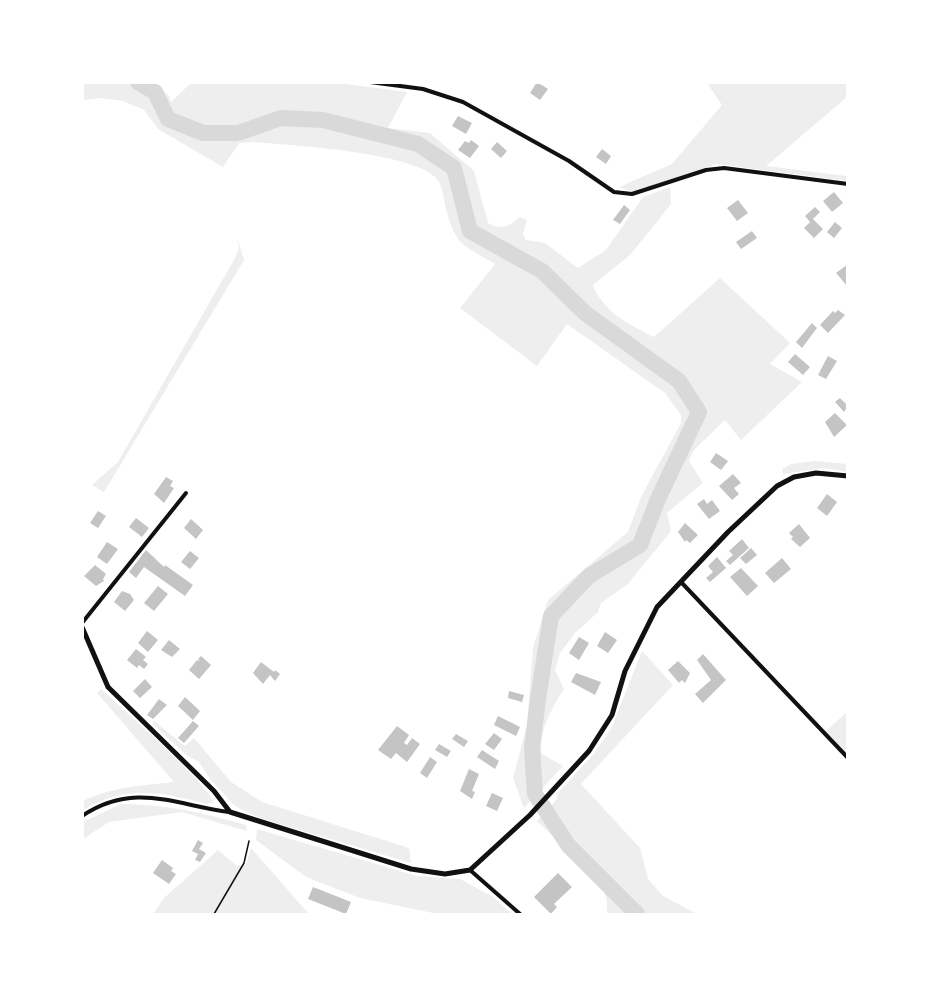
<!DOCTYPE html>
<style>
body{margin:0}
#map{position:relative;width:930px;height:997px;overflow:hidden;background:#fff;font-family:"Crimson Pro",serif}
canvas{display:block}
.frame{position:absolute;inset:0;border:84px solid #fff;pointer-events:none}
</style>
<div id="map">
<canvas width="930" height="997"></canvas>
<div class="frame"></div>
</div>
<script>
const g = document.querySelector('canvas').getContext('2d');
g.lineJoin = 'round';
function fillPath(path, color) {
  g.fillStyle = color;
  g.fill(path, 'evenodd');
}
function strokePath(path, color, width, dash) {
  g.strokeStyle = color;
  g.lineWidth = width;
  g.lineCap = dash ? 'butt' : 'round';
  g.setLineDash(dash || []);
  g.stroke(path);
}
fillPath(new Path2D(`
 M83 82 155 83 169 96 171 102 192 82H330L407 92 388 128 430 133 474 171 488 223C501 231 510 226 520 217L527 220 523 234 526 240 545 243 578 268 606 250 643 197 670 187 671 204 630 255 593 285C603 312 630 325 654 337L720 278 790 343 770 364 802 382 741 440 725 420 694 450 689 461 703 483 667 513 671 531 628 584 601 603 598 612 576 632 560 653 555 670 564 689C553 705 537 735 542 754L563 766 524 808 513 778 527 725 533 648 548 600 628 532 641 497 681 423V415L665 393 567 324 537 366 460 308 495 264C464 245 456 247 446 209 444 201 443 189 439 182 423 152 287 145 252 142L239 143 223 167 158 129 144 110 123 101 100 98 83 100Z
 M707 83H847V97L766 166 847 176V181L717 164 633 192 619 187 672 164 722 105Z
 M237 237 244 260 104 492 92 485 118 462 235 258 239 248Z
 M815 461 847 464V472L824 468 783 474 782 469 791 464Z
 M642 651 673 685 581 784 640 848 648 879 663 896 697 914H607V901L602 885 537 821 557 799V794L592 756 611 729Z
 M101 689C119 706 210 785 213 802L207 804C159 792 127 785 83 810V801C115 786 140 786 174 782L97 693Z
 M847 712V754L826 731Z
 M154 721 185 746 194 738 231 782 262 802 409 848 411 863 263 819 248 813 234 805 210 779 199 762 186 755 153 724Z
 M121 804C165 804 204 813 246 825L247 831 182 812 109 822 83 839V822Z
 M257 829 417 876 460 879 493 897 512 914H438L360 898 306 877 256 840Z
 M251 848 309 914H153L164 898 218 850 237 866 246 865Z`), '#eee');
strokePath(new Path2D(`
 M138 82 155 92 168 119 203 133H238L281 118 323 120 418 144 454 168 470 231 542 271 585 313 679 381 699 412 658 499 640 545 589 576 551 616 538 699 532 748 535 794 568 845 637 914`), '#d9d9d9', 16);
fillPath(new Path2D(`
 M537 82 548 89 540 100 530 93Z
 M458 116 472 123 466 134 452 126Z
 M471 140 479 146 470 158 458 150 465 141 469 143Z
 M497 142 507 151 501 158 491 149Z
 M602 149 611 156 606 164 596 157Z
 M834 192 843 203 832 212 823 201Z
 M738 200 748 213 737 221 727 208Z
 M624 205 630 210 620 224 613 220Z
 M815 207 820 212 813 219 823 229 814 238 804 228 810 222 805 216Z
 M835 222 842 228 834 238 827 232Z
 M752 231 757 238 741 249 736 242Z
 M848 264V287L836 273Z
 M838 310 845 315 828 333 820 325 833 311 835 313Z
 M812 323 817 328 802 348 796 342Z
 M795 354 810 367 803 375 788 362Z
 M828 356 837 361 826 379 818 375Z
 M840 398 848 406 844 412 835 402Z
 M835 413 847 425 834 437 825 422Z
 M716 453 728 461 721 470 710 462Z
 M733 474 741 483 734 488 739 494 732 500 719 486Z
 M166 477 173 481 170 486 174 488 164 503 154 494Z
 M827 494 837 502 827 516 817 508Z
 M704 499 707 504 712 500 720 511 709 519 697 504Z
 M98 511 106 516 98 528 90 523Z
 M136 518 149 528 142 537 129 527Z
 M191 519 203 530 196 539 184 528Z
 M685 523 698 535 690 543 686 540 685 542 678 532Z
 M799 524 810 538 800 547 791 539 793 537 789 533Z
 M742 539 749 548 730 565 726 561 733 555 729 551Z
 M107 542 118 549 107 564 97 557Z
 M751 548 757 555 746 564 740 558Z
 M146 550 164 567 165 565 193 585 185 596 144 567 136 578 129 572Z
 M190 551 199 558 190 569 181 562Z
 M717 557 726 568 710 582 706 578 713 572 708 566Z
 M782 558 791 569 774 583 765 573Z
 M95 565 106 574 103 579 104 581 96 586 84 576Z
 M741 568 758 586 747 596 730 577Z
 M158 586 168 594 154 611 144 603Z
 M122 591 130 594 134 600 125 611 114 602Z
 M147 631 158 640 148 652 138 643Z
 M605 632 617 640 608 653 597 646Z
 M579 637 589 643 579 660 569 653Z
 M169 640 180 649 172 657 161 650Z
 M136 649 146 657 143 660 148 664 144 669 139 665 137 668 127 660Z
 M703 654 726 680 703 703 695 694 711 680 697 660Z
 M201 656 211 665 199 679 189 670 197 660 200 661 198 659Z
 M678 661 690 673 685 683 682 680 679 683 668 670Z
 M261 662 274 672 275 670 280 674 275 681 270 675 263 684 253 673Z
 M576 673 601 682 595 695 571 682Z
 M145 679 152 687 140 698 133 691Z
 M509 691 524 695 522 702 508 698Z
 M185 697 200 711 193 720 178 706Z
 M159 699 167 705 153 719 147 715Z
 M498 716 520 727 516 736 494 725Z
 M193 721 199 726 184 743 178 738Z
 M397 726 409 735 404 743 407 745 412 738 420 744 407 762 396 753 391 759 378 750Z
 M494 733 502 739 494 750 485 744Z
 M456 734 468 741 464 747 452 739Z
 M439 744 451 751 447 757 435 750Z
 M482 750 499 761 495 769 477 757Z
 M430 757 437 762 427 778 420 773Z
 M469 769 479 774 472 791 475 792 472 799 460 791Z
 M492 793 503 798 497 811 486 806Z
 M198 840 203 843 199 849 206 853 200 862 195 860 198 854 192 851Z
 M162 860 173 868 171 871 176 874 169 884 153 873Z
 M558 873 572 887 554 904 557 907 551 914 534 897Z
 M313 887 351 902 346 914 308 899Z`), '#c4c4c4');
strokePath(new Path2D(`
 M214 914 244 863 249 841`), '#111', 1.5);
strokePath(new Path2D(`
 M370 82 423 89 463 102 569 161 614 192 632 194 706 170 724 168 848 184
 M681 582 848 758
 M82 623 186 493
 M82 816C134 781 175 805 229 812
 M470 870 520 914`), '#111', 4);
strokePath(new Path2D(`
 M82 627 108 687 214 791 230 812 411 869 445 874 470 870 530 815 589 751 612 715 625 671 657 607 728 532 777 486 794 477 816 473 848 476`), '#111', 5);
</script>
